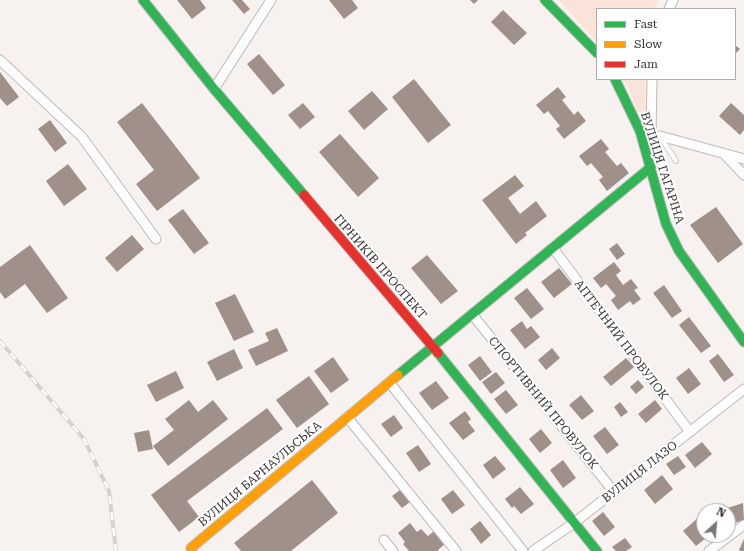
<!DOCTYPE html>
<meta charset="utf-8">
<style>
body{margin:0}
#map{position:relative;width:744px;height:551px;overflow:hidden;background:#f7f1f0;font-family:"Roboto Serif",serif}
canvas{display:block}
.legend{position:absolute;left:596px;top:8px;width:140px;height:72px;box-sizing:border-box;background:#fff;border:1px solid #afadad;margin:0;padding:5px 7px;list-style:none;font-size:12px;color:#373332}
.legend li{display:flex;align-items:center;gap:8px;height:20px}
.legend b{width:20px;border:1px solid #afadad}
.north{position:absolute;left:696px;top:503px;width:40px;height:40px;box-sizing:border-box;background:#fff;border:1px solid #afadad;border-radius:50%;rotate:26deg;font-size:11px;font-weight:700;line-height:16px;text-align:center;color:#373332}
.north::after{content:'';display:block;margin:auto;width:14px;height:18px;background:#7a7674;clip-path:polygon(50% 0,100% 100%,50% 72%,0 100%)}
</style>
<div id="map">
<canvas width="744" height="551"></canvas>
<ul class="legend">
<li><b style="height:5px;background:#30b455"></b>Fast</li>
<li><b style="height:5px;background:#ff9f0a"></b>Slow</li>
<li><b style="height:5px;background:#e5322d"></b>Jam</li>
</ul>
<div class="north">N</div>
</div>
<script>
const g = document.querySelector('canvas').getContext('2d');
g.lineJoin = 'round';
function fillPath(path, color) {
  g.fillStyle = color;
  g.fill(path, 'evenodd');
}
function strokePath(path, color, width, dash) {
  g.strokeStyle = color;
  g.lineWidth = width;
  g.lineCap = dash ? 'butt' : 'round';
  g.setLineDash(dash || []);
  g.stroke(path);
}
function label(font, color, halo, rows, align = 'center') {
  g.font = font + ' "Roboto Serif",serif';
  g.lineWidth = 4;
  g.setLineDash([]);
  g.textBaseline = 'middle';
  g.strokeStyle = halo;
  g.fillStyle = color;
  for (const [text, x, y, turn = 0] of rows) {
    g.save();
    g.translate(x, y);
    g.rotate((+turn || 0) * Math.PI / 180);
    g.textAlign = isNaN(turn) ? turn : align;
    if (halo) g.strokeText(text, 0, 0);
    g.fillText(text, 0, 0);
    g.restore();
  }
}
fillPath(new Path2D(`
 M559 0H658L655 9H597V43Z
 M622 79H645L646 126H644L629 89Z`), '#fae3d9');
fillPath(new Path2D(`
 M177 0H200L206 8 192 19Z
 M232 0H242L250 9 244 14Z
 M329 0H352L358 8 344 19Z
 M470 0H478L474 4Z
 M503 10 527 33 514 45 491 22Z
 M735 45 740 49 735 54Z
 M259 54 285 85 273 95 247 64Z
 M0 72 19 97 7 106 0 98Z
 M414 79 451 125 428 143 392 97Z
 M558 87 566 97 562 100 574 115 578 111 586 121 564 139 556 129 560 126 548 111 544 114 536 105Z
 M372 91 388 109 364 130 348 111Z
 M142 103 200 178 157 211 136 184 154 170 117 122Z
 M303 103 315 117 300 129 288 115Z
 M731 103 744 115V130L740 135 719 116Z
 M50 120 67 143 55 152 38 129Z
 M340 134 379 178 358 197 319 152Z
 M601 139 609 149 605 152 617 166 621 163 629 173 607 191 599 180 603 177 591 163 587 166 579 156Z
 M68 164 87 189 64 206 46 181Z
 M515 175 524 186 508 198 520 214 536 201 547 216 525 233 527 235 516 244 482 200Z
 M716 207 743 244 718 263 690 225Z
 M183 209 209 243 194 254 168 220Z
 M132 235 144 249 117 272 105 258Z
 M617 243 625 254 617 260 609 249Z
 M30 245 68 298 47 313 25 284 5 299 0 292V267Z
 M427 255 458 291 441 304 411 268Z
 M614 262 621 271 616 275 623 285 631 279 638 288 634 290 641 299 633 305 630 301 618 310 611 300 616 296 606 284 601 288 593 278Z
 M559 268 572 284 554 298 541 282Z
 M664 285 682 311 672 318 653 293Z
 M527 288 544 309 531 319 514 298Z
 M235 294 254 332 234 341 215 303Z
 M689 317 711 346 701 353 679 325Z
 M522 321 527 329 531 326 540 337 525 349 510 330Z
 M277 328 288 351 256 366 248 350 269 341 265 333Z
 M552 348 560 358 546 370 538 360Z
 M234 349 243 368 217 381 207 362Z
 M718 354 734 375 724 382 709 361Z
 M480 356 492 372 480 381 468 365Z
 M333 357 349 380 331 393 314 371Z
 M626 358 634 367 611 386 603 377Z
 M689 368 701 384 688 394 676 378Z
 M176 371 184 388 156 402 147 385Z
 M496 372 505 383 491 394 482 382Z
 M309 376 329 404 297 428 276 400Z
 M638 380 644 387 636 394 630 387Z
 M436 381 449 398 432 410 419 393Z
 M506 390 518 405 506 414 494 399Z
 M581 395 594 411 582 420 569 405Z
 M189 400 198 412 213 400 228 419 168 466 153 446 174 430 165 419Z
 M655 400 662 409 646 423 638 414Z
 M620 402 628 412 621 417 614 407Z
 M267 408 283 429 187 501 199 517 179 532 151 495Z
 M465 411 471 419 468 422 475 431 463 440 449 423Z
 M394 415 403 428 391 437 381 424Z
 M605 427 619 445 607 454 593 436Z
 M541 429 552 443 540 453 529 439Z
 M149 430 153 449 138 452 134 433Z
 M702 442 712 454 695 468 685 455Z
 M418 445 431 464 419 472 406 453Z
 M495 456 506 469 493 479 483 465Z
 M678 456 686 467 674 475 666 464Z
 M563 460 576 478 563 488 550 470Z
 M662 475 673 489 655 504 644 490Z
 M312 480 338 513 291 551H241L234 543Z
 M520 487 534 504 521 514 514 506 512 508 505 499Z
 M400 490 410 502 402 508 392 496Z
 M453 490 465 505 452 514 441 499Z
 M743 503 744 520 728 525V511H718Z
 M603 512 615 527 604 536 592 521Z
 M699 517 704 523V535H710L696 546 683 531Z
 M480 521 491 535 481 544 470 529Z
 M410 523 417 532 421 529 428 536 434 531 445 544 438 550 439 551H409L403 544 405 542 398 533Z
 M625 538 632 547 626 551H616L612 547Z
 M744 539V551H741L739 550Z`), '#9f908a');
const lane = new Path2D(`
 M649 133 660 136 676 161`);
const street = new Path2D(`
 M669 9 673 0
 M0 60 82 137 156 239
 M214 89 271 0
 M651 134 652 79
 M660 136 744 159
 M726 156 744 175
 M553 248 690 432
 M472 314 614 492
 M389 382 523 551
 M347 417 456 551
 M384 540 393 551
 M533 551 574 523 744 389
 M709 551 744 525`);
const fast = new Path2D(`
 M143 0 214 89 304 195
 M545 0 597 53
 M615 79 640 131 666 224 679 251 744 342
 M438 353 597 551
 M398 375 651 167`);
const slow = new Path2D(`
 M192 551 191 548 398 375`);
const jam = new Path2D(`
 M304 195 438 353`);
strokePath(lane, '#bebab9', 6);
strokePath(street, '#bebab9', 11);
strokePath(fast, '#bebab9', 11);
strokePath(slow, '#bebab9', 11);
strokePath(jam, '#bebab9', 11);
strokePath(lane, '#fefdfd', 4.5);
strokePath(street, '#fefdfd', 9);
strokePath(fast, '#30b455', 9);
strokePath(slow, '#ff9f0a', 9);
strokePath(jam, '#e5322d', 9);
const rail = new Path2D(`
 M0 341 84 439 109 491 116 551`);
strokePath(rail, '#d3d2d1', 4);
strokePath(rail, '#fff', 2.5, [8]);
label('12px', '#373332', '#fff', [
 ["ВУЛИЦЯ ГАГАРІНА",662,168,72],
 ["ГІРНИКІВ ПРОСПЕКТ",380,267,49],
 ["АПТЕЧНИЙ ПРОВУЛОК",621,340,53],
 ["СПОРТИВНИЙ ПРОВУЛОК",543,403,51],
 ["ВУЛИЦЯ ЛАЗО",640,472,-38],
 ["ВУЛИЦЯ БАРНАУЛЬСЬКА",260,474,-40]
]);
</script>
